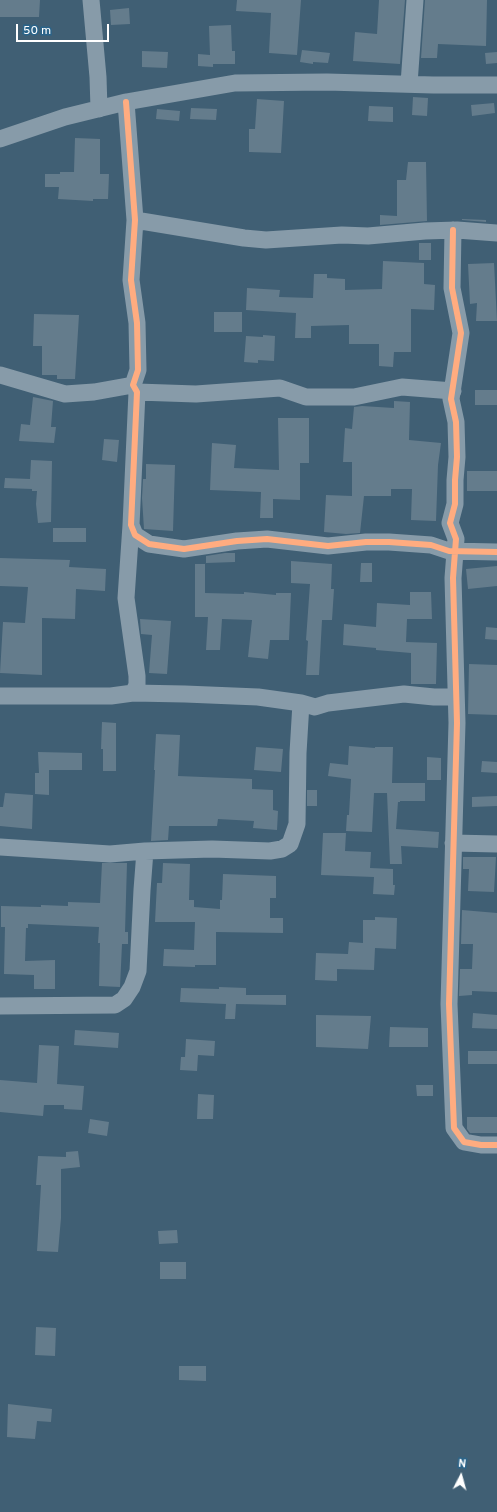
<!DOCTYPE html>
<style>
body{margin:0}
#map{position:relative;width:497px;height:1512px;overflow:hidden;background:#405f74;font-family:Overpass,sans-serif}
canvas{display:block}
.north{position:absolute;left:441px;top:1456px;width:40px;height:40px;-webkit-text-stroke:3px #2a648a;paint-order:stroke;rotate:6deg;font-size:11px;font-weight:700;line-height:16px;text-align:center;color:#fff}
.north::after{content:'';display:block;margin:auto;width:14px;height:18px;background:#fff;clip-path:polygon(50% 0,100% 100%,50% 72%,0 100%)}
.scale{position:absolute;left:16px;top:24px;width:93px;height:18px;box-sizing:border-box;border:2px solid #fff;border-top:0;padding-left:5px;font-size:12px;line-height:14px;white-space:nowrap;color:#fff;-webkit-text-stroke:3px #2a648a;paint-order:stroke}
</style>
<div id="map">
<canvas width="497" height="1512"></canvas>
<div class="north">N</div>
<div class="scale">50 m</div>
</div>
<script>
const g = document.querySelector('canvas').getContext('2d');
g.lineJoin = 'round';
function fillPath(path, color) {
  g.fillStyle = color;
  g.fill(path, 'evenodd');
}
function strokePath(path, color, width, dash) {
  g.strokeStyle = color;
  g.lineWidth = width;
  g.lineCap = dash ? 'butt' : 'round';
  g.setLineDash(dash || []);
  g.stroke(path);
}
fillPath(new Path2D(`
 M0 0H40L39 17H0Z
 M237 0H301L297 55 269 53 271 13 236 11Z
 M379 0H405L400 64 353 61 355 32 377 34Z
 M425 0H487L486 46 438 44 437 58H421Z
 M129 8 130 24 111 25 110 10Z
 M231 25 232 51H235V64H213V67L198 66V54L210 55 209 26Z
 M302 50 330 53 328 63 313 62V64L300 62Z
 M142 51 168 52 167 68 142 67Z
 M497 52V63L486 64 485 53Z
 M413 97 428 98 427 116 412 115Z
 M257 99 284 101 281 153 249 152V129H255Z
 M494 103 495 113 472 116 471 105Z
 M369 106 393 107V122L368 121Z
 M191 108 217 109 216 120 190 119Z
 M157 109 180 111 179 121 156 119Z
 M75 138 100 139V174H109L108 199H93V201L58 199 59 187H45V174H60V172H74Z
 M408 162H426L427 221 380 225V215L397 216V180H406Z
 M462 219 486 220V222L462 220Z
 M419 243H431V260H419Z
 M383 261 424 263V284L435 285 434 310 411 309V352H394L393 367 379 366V344H349V325L311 326V338H295L296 313 246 310 247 288 280 290 279 297 313 298 314 274H327V278L345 279V290L382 289Z
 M494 263 497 321H476L477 303 470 304 468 264Z
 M214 312H242V332H214Z
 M34 314 79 315 75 379H57V375H42V346H33Z
 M263 335 275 336 274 361 258 360V363L244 362 246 336 263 337Z
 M475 390H497V405H475Z
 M33 397 53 401 51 427H56L54 443 19 441 21 424 30 425Z
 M394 401 410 402 409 440 441 443 438 465 436 521 411 520 412 489H391V496H364L360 533 346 534 324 532 326 495 352 496V462H343L345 428 352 429 354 407 362 406 394 408Z
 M278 418H309V463H300V500L273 499V518H260L261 492 210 490 212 443 236 445 234 468 279 470Z
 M104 439 119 440 117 462 102 460Z
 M31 460 52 461 51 522 38 523 36 504 37 491H32V489L4 488 5 478 30 479Z
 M146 464 175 465 173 531 144 529 142 498 143 479H146Z
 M467 471H497V491H467Z
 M53 528H86V542H53Z
 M225 553H235V562L206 563V556Z
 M0 558 70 560 69 567 106 569 105 591 76 589 75 619 42 618V675L0 673 3 622 25 623 28 587 0 586Z
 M291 561 332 564 331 589H334L332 620H322L319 675H306L308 641 306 640 310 584 291 583Z
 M361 563H372V582H360Z
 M195 564H205V593L244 594V592L276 595V593H291L289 640H270L268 659 248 657 252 620 222 619 220 650H206L208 617H195Z
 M497 566V586L468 589 466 569Z
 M410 592H431L432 619H407L406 642 437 643 436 684H411V653L376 650V648L343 645 344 624 376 627 377 603 410 605Z
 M140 619 171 621 167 674 149 673 152 635 141 634Z
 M486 627 497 628V640L485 639Z
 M469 664 497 665V715L468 714Z
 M102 722 116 723V771H103V749H101Z
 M156 734 180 735 178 776 252 779V789L273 790V810L278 811 277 830 253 828 254 821 218 819 217 826H169L168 840 151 841 155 770H154Z
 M349 746 375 748V747H393L392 783H425V801H400V802H398L396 829 439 832 438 848 401 846 402 864H390L387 793H374L372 832 346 831 347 815H349L351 779 328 776 330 763 348 765Z
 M256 747 283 749 281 772 254 770Z
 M38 752 82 753V770H49V795L35 794V773H39Z
 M427 757 441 758V780H427Z
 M482 761 497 762V773L481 772Z
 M307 790H317V806H307Z
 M5 793 33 795 32 829 0 826V807H3Z
 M497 796V806L472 807V797Z
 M323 833H346L345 851 371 852 370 868 393 869V885H395L394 895 373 894 374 877 321 875Z
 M463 857H496L494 892 468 891 469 869H463Z
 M102 863H127L125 932H128V944H122L120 987 99 986 100 943H98L99 927 28 924V928H26L25 961 55 960V989H34V975L4 974 5 927H1V906L41 907V905L68 906V902L100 903Z
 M163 863 190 864 189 900H194V907L220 909V900H222L223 874 276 876V898H270V918H283V933L216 932V965H195V967L163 966 164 949 194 950 195 922H155L157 883H162Z
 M462 910 497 913V992L472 991V995L459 996 460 969H472L473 944H461Z
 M375 917 397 918 396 949 375 948 374 970 337 969V981L315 980 316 953 348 954 349 942 363 943V920H375Z
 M219 987 246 988V995H286V1005L236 1004 235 1019H225L226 1004 180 1002 181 988 219 989Z
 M473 1013 497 1015V1029L472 1028Z
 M316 1015 371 1016 368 1049 316 1047Z
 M390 1027 428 1028V1047H389Z
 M75 1030 119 1033 118 1048 74 1045Z
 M186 1039 215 1041 214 1056 198 1055 197 1071 180 1070 181 1057H185Z
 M39 1045 59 1046 57 1084 84 1086 82 1110 64 1109V1105H44L43 1116 0 1112V1080L37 1083Z
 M468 1051H497V1064H468Z
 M416 1085H433V1096H417Z
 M198 1094 214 1095 213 1119H197Z
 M467 1117H497V1133H470L467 1129Z
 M90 1119 109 1122 107 1136 88 1133Z
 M78 1151 80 1167 61 1169V1218L58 1252 37 1251 41 1185H36L38 1156 66 1157V1152Z
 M177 1230 178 1243 159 1244 158 1231Z
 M160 1262H186V1279H160Z
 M36 1327 56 1328 55 1356 35 1355Z
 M179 1366H206V1381L179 1380Z
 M8 1404 52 1409 51 1422 37 1421 35 1439 7 1437Z`), '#647c8c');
strokePath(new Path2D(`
 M91 0 98 77 99 109
 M409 84 415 0
 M126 102 135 220 131 280 137 323 138 370 133 385 137 392 131 525 135 535 149 544 184 549 237 541 267 539 328 546 366 542H389L431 545 449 551 497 552
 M0 139 65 117 126 102 235 83 327 82 433 85H497
 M135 220 244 238 266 240 342 235 368 236 425 231 457 230 497 233
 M453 230 452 288 461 333 451 399 456 422 457 457 455 480V504L450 523 456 539 453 578 457 723 449 1004 454 1128 464 1142 481 1145H497
 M0 375 65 394 94 392 133 385
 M137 392 196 394 280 388 306 397H354L402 387 453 391
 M131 525 126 598 137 676V685L133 693
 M0 696H111L133 693 185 694 258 697 301 703 315 707 328 703 404 694 434 697H456
 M453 843 497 844
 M0 847 110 854 145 851 212 849 270 851 282 849 290 844 297 824 298 753 301 703
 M0 1006 115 1005 124 999 132 987 138 971 142 890 145 851`), '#879ba9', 17);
strokePath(new Path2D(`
 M126 102 135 220 131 280 137 323 138 370 133 385 137 392 131 525 135 535 149 544 184 549 237 541 267 539 328 546 366 542H389L431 545 449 551 497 552
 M453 230 452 288 461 333 451 399 456 422 457 457 455 480V504L450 523 456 539 453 578 457 723 449 1004 454 1128 464 1142 481 1145H497`), '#ffac80', 6);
</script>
